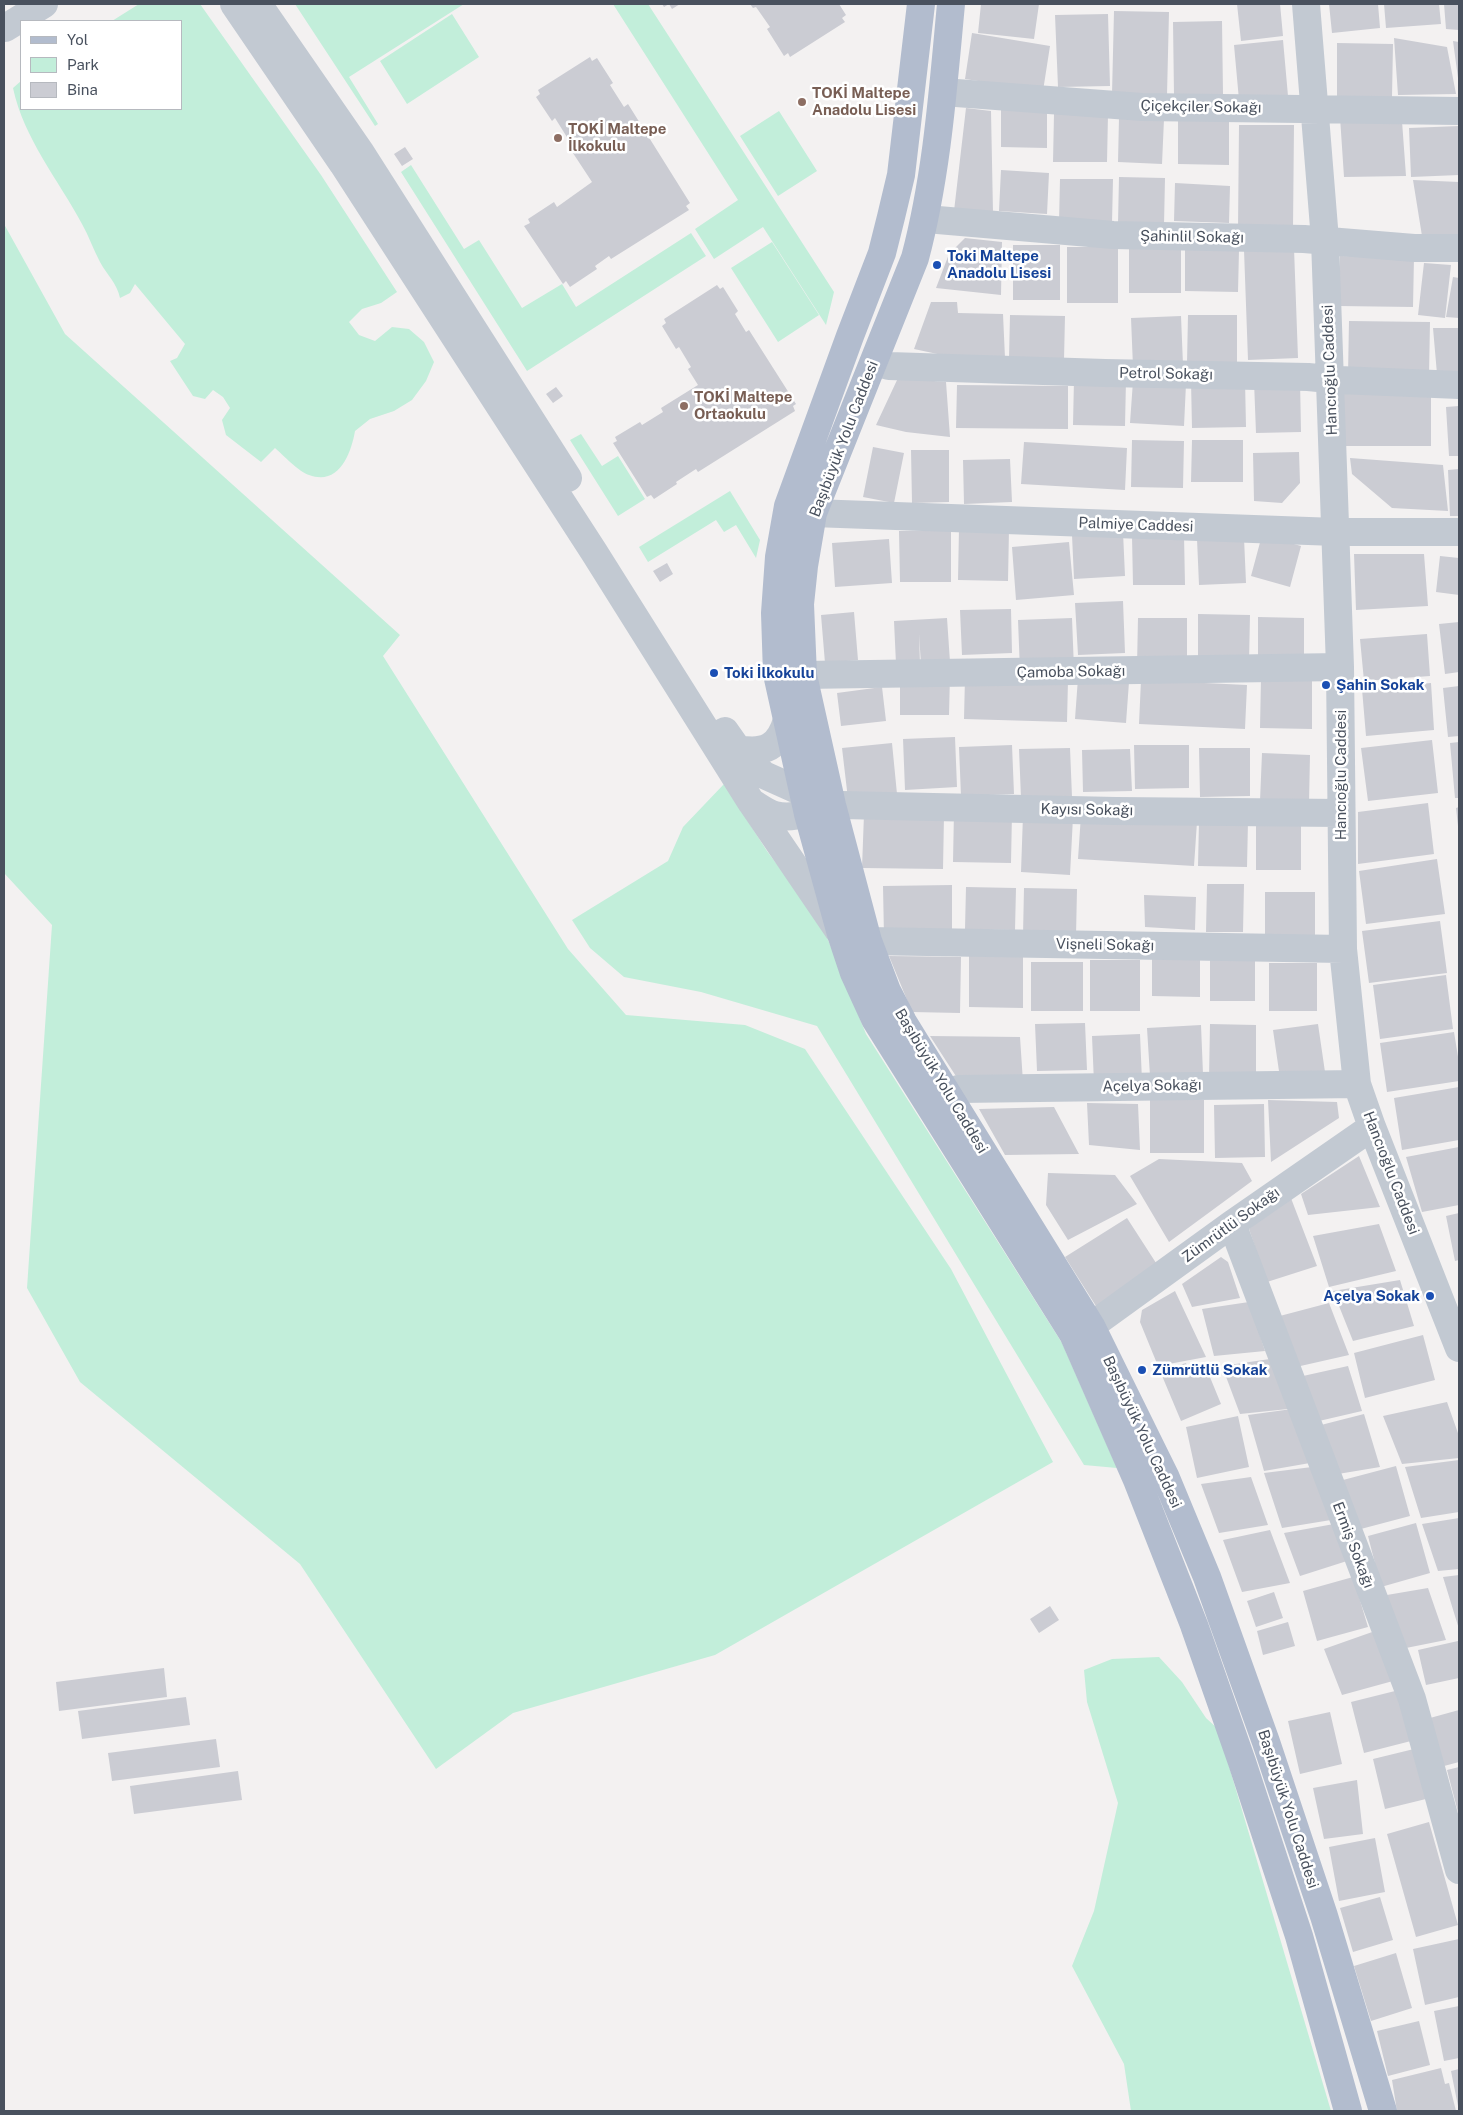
<!DOCTYPE html>
<meta charset="utf-8">
<style>
body{margin:0}
#map{position:relative;width:1463px;height:2115px;overflow:hidden;background:#f3f1f1;font-family:"Public Sans",sans-serif}
canvas{display:block}
.frame{position:absolute;inset:0;border:5px solid #49515e;pointer-events:none}
.legend{position:absolute;left:20px;top:20px;width:162px;height:90px;box-sizing:border-box;background:#fff;border:1px solid #b6b9bf;margin:0;padding:6px 9px;list-style:none;font-size:15px;color:#49515e}
.legend li{display:flex;align-items:center;gap:10px;height:25px}
.legend b{width:25px;border:1px solid #b6b9bf}
</style>
<div id="map">
<canvas width="1463" height="2115"></canvas>
<div class="frame"></div>
<ul class="legend">
<li><b style="height:6px;background:#b2bcce"></b>Yol</li>
<li><b style="height:14px;background:#c2eeda"></b>Park</li>
<li><b style="height:14px;background:#cbccd3"></b>Bina</li>
</ul>
</div>
<script>
const g = document.querySelector('canvas').getContext('2d');
g.lineJoin = 'round';
function fillPath(path, color) {
  g.fillStyle = color;
  g.fill(path, 'evenodd');
}
function strokePath(path, color, width, dash) {
  g.strokeStyle = color;
  g.lineWidth = width;
  g.lineCap = dash ? 'butt' : 'round';
  g.setLineDash(dash || []);
  g.stroke(path);
}
function label(font, color, halo, rows, align = 'center') {
  g.font = font + ' "Public Sans",sans-serif';
  g.lineWidth = 5;
  g.setLineDash([]);
  g.textBaseline = 'middle';
  g.strokeStyle = halo;
  g.fillStyle = color;
  for (const [text, x, y, turn = 0] of rows) {
    g.save();
    g.translate(x, y);
    g.rotate((+turn || 0) * Math.PI / 180);
    g.textAlign = isNaN(turn) ? turn : align;
    if (halo) g.strokeText(text, 0, 0);
    g.fillText(text, 0, 0);
    g.restore();
  }
}
fillPath(new Path2D(`
 M139 4H200L321 175 397 292 381 303 362 309 349 322 359 335 375 341 392 327 409 329 424 342 434 362 426 381 412 400 394 411 370 419 355 431C351 454 339 486 309 475 299 472 283 455 275 448L261 462 226 435 222 420 230 408 223 397 213 390 205 399 193 396 170 361 177 358 185 344 135 284 130 293 120 298C117 283 107 275 100 262 93 249 89 236 82 224 58 179 24 139 13 88L21 81V109H181V21H112Z
 M295 4H464L349 77 378 124 375 126Z
 M613 4H648L834 292 826 325 763 227 714 259 695 229 738 200Z
 M452 14 479 57 407 104 380 61Z
 M779 111 817 171 778 196 740 136Z
 M411 165 464 249 479 240 522 308 562 284 576 307 691 233 706 256 527 371 401 172Z
 M4 224 65 334 400 635 383 656 568 949 626 1015 745 1025 805 1049 951 1269 1053 1462 715 1655 513 1713 436 1769 300 1564 80 1382 27 1288 52 925 4 873Z
 M772 242 819 315 778 342 731 268Z
 M581 434 602 466 618 456 645 499 618 516 570 440Z
 M730 491 760 540 756 558 736 525 724 532 716 520 648 562 639 547Z
 M724 784 767 851 822 925 866 1034 1062 1343 1117 1468 1084 1465 817 1026 701 992 624 977 590 948 572 920 668 861 683 827Z
 M1159 1657 1182 1682 1206 1718 1218 1729 1331 2111H1131L1124 2064 1072 1966 1094 1911 1118 1803 1087 1702 1084 1670 1112 1659Z`), '#c2eeda');
fillPath(new Path2D(`
 M662 4H680L672 9 669 4 664 7Z
 M750 4H839L846 15 842 18 845 22 790 57 788 53 784 56 767 29 770 27 756 7 753 8Z
 M981 4H1039L1034 39 978 33Z
 M1237 4H1280L1283 36 1241 41Z
 M1329 4H1378L1380 28 1332 33Z
 M1384 4H1439L1441 24 1386 28Z
 M1444 4H1459V30L1446 29Z
 M1114 11 1169 12 1167 95 1112 94Z
 M1108 14 1110 86 1058 87 1055 15Z
 M1222 21 1223 94 1174 95 1173 22Z
 M972 33 1050 46 1043 91 965 79Z
 M1394 38 1447 47 1456 94 1398 95Z
 M1283 40 1288 96 1239 100 1234 45Z
 M1453 41 1459 42V78H1458Z
 M1337 43 1393 44 1392 97H1337Z
 M590 57 592 61 597 58 613 83 610 85 624 107 628 104 690 203 686 206 689 210 611 259 609 256 595 266 597 269 570 287 566 281 563 284 524 226 530 223 528 219 554 202 557 207 592 182 567 144 570 142 555 118 552 121 536 97 540 94 538 90Z
 M1001 106H1047V148L1001 147Z
 M966 108 991 111 993 213 954 211Z
 M1054 114H1108L1107 162H1053Z
 M1340 117 1402 121 1406 176 1344 177Z
 M1119 118 1164 119 1162 164 1118 162Z
 M1178 119 1229 120V165L1178 164Z
 M1239 125H1294L1293 228H1238Z
 M1459 126V175L1411 177 1409 128Z
 M405 147 413 159 402 166 394 154Z
 M1001 170 1049 173 1047 214 999 211Z
 M1119 177 1165 178 1164 225 1118 223Z
 M1060 179H1113L1112 223H1059Z
 M1413 180 1459 182V237L1422 236Z
 M1175 183 1230 186 1229 223 1174 221Z
 M965 238 1002 242 1001 295 936 288 949 254Z
 M1013 245H1060V300H1013Z
 M1129 245 1181 246V293H1129Z
 M1067 247H1118V303H1067Z
 M1294 248 1298 358 1248 360 1244 250Z
 M1185 249 1239 250 1238 292 1185 291Z
 M1340 256 1414 257 1413 307 1339 306Z
 M1424 263 1451 265 1445 318 1418 315Z
 M1453 277 1459 278V318L1446 317Z
 M717 285 720 289 723 287 738 311 735 314 746 332 749 330 796 404 793 406 795 411 698 472 696 469 676 482 677 484 654 499 651 495 647 497 613 443 617 441 615 437 640 422 642 425 663 412 661 408 698 385 688 369 691 367 679 347 676 349 662 326 666 323 664 319Z
 M931 302H957L958 313 1003 314 1005 358 961 359 914 349Z
 M1010 315 1065 316 1064 360 1009 359Z
 M1188 315H1237V363H1187Z
 M1181 316 1183 365 1133 367 1131 318Z
 M1349 321 1430 322 1429 375H1348Z
 M1433 328H1459V375L1437 374Z
 M898 378 946 382 950 437 906 432 876 425Z
 M1074 379 1126 380 1125 426 1073 425Z
 M1245 380 1246 427 1192 428 1191 381Z
 M1300 380 1301 432 1256 433 1254 381Z
 M1133 381 1186 384 1184 426 1130 423Z
 M957 385 1068 386V429L956 428Z
 M556 387 563 396 553 403 546 394Z
 M1344 390 1431 391V446H1344Z
 M1459 406V456H1449L1446 407Z
 M1132 440 1184 441 1183 488 1131 487Z
 M1192 440H1243V482H1191Z
 M1024 442 1127 448 1125 490 1021 484Z
 M873 447 904 453 894 503 863 497Z
 M911 450H949V502L912 503Z
 M1299 452 1300 483 1282 503 1254 501 1253 453Z
 M1350 458 1443 465 1448 511 1392 508 1352 474Z
 M1010 459 1012 502 964 504 963 460Z
 M1459 469V516H1450L1448 470Z
 M959 528 1009 529 1008 581 958 580Z
 M951 530V582H900L899 531Z
 M1123 532 1125 576 1074 579 1072 535Z
 M1184 535 1185 585H1133L1132 536Z
 M1262 535 1301 546 1290 587 1251 576Z
 M1244 538 1246 583 1199 585 1197 539Z
 M889 539 892 583 835 587 832 543Z
 M1069 542 1074 595 1016 600 1012 547Z
 M1354 554H1424L1428 606 1356 610Z
 M1440 556 1459 558V595L1436 592Z
 M667 563 673 574 660 582 653 571Z
 M1123 601 1125 653 1078 655 1075 603Z
 M1011 609 1012 653 962 655 960 610Z
 M854 612 858 660 825 663 821 615Z
 M1198 614 1250 615 1249 662H1198Z
 M1258 617 1304 618V664H1258Z
 M947 618 950 662 921 664 919 634 920 664H896L894 621Z
 M1072 618 1074 669 1020 671 1018 620Z
 M1138 618H1187V666H1137Z
 M1459 622V672L1445 674 1439 624Z
 M1427 634 1430 676 1364 681 1360 639Z
 M900 675H950L949 715H900Z
 M965 677 1068 680 1067 722 964 719Z
 M1078 678 1129 682 1126 723 1075 719Z
 M1261 678 1312 679V729L1260 728Z
 M1141 680 1247 685 1245 729 1139 724Z
 M1431 683 1434 730 1366 736 1362 689Z
 M1459 686V736L1448 737 1443 688Z
 M882 687 886 721 841 726 837 693Z
 M955 737 957 787 905 790 903 739Z
 M1432 740 1438 793 1368 801 1361 748Z
 M1459 742V798H1455L1450 743Z
 M892 743 897 794 848 799 842 748Z
 M1012 745 1014 794 961 796 959 747Z
 M1134 745H1189V788L1135 789Z
 M1070 748 1072 797 1021 798 1019 749Z
 M1199 748H1250V796L1200 797Z
 M1130 749 1132 791 1083 792 1082 750Z
 M1262 753 1310 755 1309 803 1260 801Z
 M1428 803 1434 854 1358 864V812Z
 M1459 807V826H1458L1456 808Z
 M954 811 1012 813 1011 863 953 862Z
 M864 814 944 816 943 869 862 868Z
 M1023 815 1073 817 1070 875 1021 872Z
 M1081 815 1197 822 1194 866 1078 859Z
 M1199 821H1248L1247 867 1198 866Z
 M1256 823 1301 824V870H1256Z
 M1437 859 1445 914 1366 924 1359 871Z
 M1207 884H1244L1243 932H1206Z
 M952 885V937H884L883 886Z
 M966 887 1016 888 1015 930 965 929Z
 M1024 888 1077 889 1076 936 1023 935Z
 M1265 892H1315V938L1265 939Z
 M1144 895 1196 897 1195 930 1145 927Z
 M1440 921 1447 973 1369 983 1362 931Z
 M1152 950 1200 951V997L1152 996Z
 M969 955 1023 956V1008L969 1007Z
 M889 956 961 957 960 1013 912 1012Z
 M1210 958H1255V1001H1210Z
 M1090 960H1140V1011H1090Z
 M1031 962H1083V1011H1031Z
 M1269 963H1317V1011H1269Z
 M1446 975 1453 1029 1380 1039 1373 985Z
 M1085 1023 1087 1070 1037 1071 1035 1024Z
 M1210 1024 1256 1025V1079H1209Z
 M1318 1024 1325 1072 1280 1078 1273 1030Z
 M1201 1025 1203 1074 1150 1076 1147 1028Z
 M1454 1032 1459 1063V1081L1387 1092 1380 1043Z
 M1140 1034 1142 1081 1094 1083 1092 1036Z
 M930 1036 1020 1037 1023 1082 961 1084Z
 M1459 1087V1140L1402 1150 1394 1098Z
 M1150 1099 1204 1100V1153H1150Z
 M1268 1100 1337 1102 1339 1118 1271 1162Z
 M1087 1103 1138 1104 1140 1150 1089 1145Z
 M1264 1104 1265 1157 1215 1158 1214 1105Z
 M1054 1107 1079 1154 1005 1155 979 1109Z
 M1459 1147V1205L1422 1212 1406 1157Z
 M1359 1156 1380 1207 1308 1215 1301 1194Z
 M1159 1159 1242 1163 1252 1181 1169 1242 1130 1176Z
 M1048 1173 1115 1175 1137 1204 1068 1240 1046 1205Z
 M1289 1193 1317 1266 1267 1282 1249 1229Z
 M1459 1213V1260L1455 1261 1446 1216Z
 M1127 1218 1158 1266 1096 1306 1065 1257Z
 M1379 1224 1396 1271 1329 1287 1313 1236Z
 M1221 1257 1228 1262 1240 1298 1192 1307 1182 1284Z
 M1400 1280 1414 1326 1353 1341 1333 1291Z
 M1175 1291 1206 1357 1158 1366 1140 1322 1142 1310Z
 M1249 1302 1265 1351 1214 1356 1202 1309Z
 M1329 1303 1349 1355 1296 1367 1276 1317Z
 M1423 1335 1435 1380 1365 1398 1354 1353Z
 M1270 1359 1288 1409 1240 1414 1222 1366Z
 M1186 1363 1189 1371 1205 1365 1221 1404 1181 1421 1160 1371Z
 M1348 1366 1362 1411 1319 1421 1303 1376Z
 M1447 1402 1459 1436V1458L1402 1464 1383 1416Z
 M1292 1409 1310 1463 1264 1471 1248 1415Z
 M1364 1414 1380 1467 1338 1474 1321 1425Z
 M1238 1416 1249 1467 1197 1478 1186 1427Z
 M1459 1460V1512L1421 1518 1405 1467Z
 M1396 1466 1410 1516 1357 1530 1343 1480Z
 M1312 1467 1331 1520 1282 1528 1264 1473Z
 M1251 1477 1268 1525 1219 1533 1201 1484Z
 M1459 1518V1569L1438 1571 1422 1524Z
 M1416 1523 1430 1573 1381 1587 1368 1536Z
 M1334 1524 1347 1561 1300 1576 1284 1533Z
 M1270 1530 1290 1583 1242 1592 1223 1540Z
 M1459 1575V1629L1443 1577Z
 M1353 1577 1368 1627 1317 1641 1303 1591Z
 M1428 1588 1446 1640 1401 1649 1381 1596Z
 M1274 1592 1283 1618 1256 1627 1247 1601Z
 M1050 1606 1059 1620 1039 1633 1030 1619Z
 M1288 1622 1295 1646 1263 1655 1257 1631Z
 M1375 1631 1393 1681 1342 1695 1324 1649Z
 M1458 1641 1459 1678 1426 1685 1418 1650Z
 M164 1668 167 1697 59 1711 56 1682Z
 M1399 1690 1411 1741 1364 1753 1351 1702Z
 M186 1697 190 1725 82 1739 78 1711Z
 M1459 1710V1762L1444 1766 1430 1718Z
 M1330 1712 1342 1764 1300 1774 1288 1721Z
 M216 1739 220 1767 112 1781 108 1753Z
 M1418 1748 1430 1798 1385 1809 1373 1759Z
 M1459 1767V1816L1447 1770Z
 M238 1771 242 1800 134 1814 130 1786Z
 M1357 1780 1363 1834 1324 1839 1313 1788Z
 M1429 1822 1458 1925 1416 1937 1387 1834Z
 M1375 1838 1385 1892 1339 1901 1329 1847Z
 M1380 1897 1393 1940 1353 1952 1340 1908Z
 M1459 1939V1997L1425 2005 1413 1949Z
 M1396 1953 1412 2008 1371 2021 1354 1966Z
 M1459 2006V2058L1444 2061 1434 2011Z
 M1419 2021 1430 2065 1388 2076 1377 2031Z
 M1441 2068 1445 2084 1449 2083 1456 2111H1397L1392 2080Z
 M1459 2069V2106H1458L1451 2071Z`), '#cbccd3');
strokePath(new Path2D(`
 M234 4 343 164 594 552 751 802 838 930
 M258 4 361 153 568 478
 M1306 4 1325 240 1340 667 1343 949 1357 1084 1372 1127 1459 1348
 M5 28 44 4
 M943 92 1142 107 1459 111
 M926 219 1113 235 1304 239 1414 248H1459
 M874 362 889 366 1105 373 1308 377 1339 380 1459 385
 M813 513 1336 532H1459
 M803 675 1340 667
 M725 731 744 758 764 775 822 801
 M738 749C765 754 779 747 787 720
 M751 802C758 806 767 813 775 815 799 821 819 806 842 805L1116 811 1341 813
 M868 941 1343 949
 M948 1094 958 1089 1357 1084
 M1232 1224 1412 1699 1459 1870
 M1091 1326 1232 1224 1372 1127`), '#c2c9d2', 28);
strokePath(new Path2D(`
 M921 4 901 175 891 217 882 253 850 336 788 506 779 557 775 613 777 674 808 814 841 934 854 973 875 1019 1073 1334 1137 1480 1194 1625 1242 1762 1299 1936 1348 2111
 M951 4C943 89 937 175 915 258L813 513 804 566 800 604 803 675 832 805 868 941 887 991 903 1022 1091 1326 1166 1478 1207 1577 1266 1742 1324 1916 1383 2111`), '#b2bcce', 28);
for (const [x, y, r, color] of [
 [802,102,5,"#8d6e63"],
 [558,138,5,"#8d6e63"],
 [937,265,5,"#1a4fb4"],
 [684,406,5,"#8d6e63"],
 [714,673,5,"#1a4fb4"],
 [1326,685,5,"#1a4fb4"],
 [1430,1296,5,"#1a4fb4"],
 [1142,1370,5,"#1a4fb4"]
]) {
  const dot = new Path2D();
  dot.arc(x, y, r, 0, 2 * Math.PI);
  g.fillStyle = color;
  g.fill(dot);
  strokePath(dot, '#fff', 2);
}
label('bold 15px', '#785e54', '#fff', [
 ["TOKİ Maltepe",812,93],
 ["Anadolu Lisesi",812,110],
 ["TOKİ Maltepe",568,129],
 ["İlkokulu",568,146],
 ["TOKİ Maltepe",694,397],
 ["Ortaokulu",694,414]
], 'left');
label('15px', '#49515e', '#fff', [
 ["Çiçekçiler Sokağı",1201,107,1],
 ["Şahinlil Sokağı",1192,237,1],
 ["Hancıoğlu Caddesi",1330,370,-92],
 ["Petrol Sokağı",1166,374,1],
 ["Başıbüyük Yolu Caddesi",844,439,-69],
 ["Palmiye Caddesi",1136,525,2],
 ["Çamoba Sokağı",1071,672,-1],
 ["Hancıoğlu Caddesi",1341,775,-90],
 ["Kayısı Sokağı",1087,810,1],
 ["Vişneli Sokağı",1105,945,1],
 ["Başıbüyük Yolu Caddesi",941,1081,59],
 ["Açelya Sokağı",1152,1086,-1],
 ["Hancıoğlu Caddesi",1391,1173,69],
 ["Zümrütlü Sokağı",1231,1225,-36],
 ["Başıbüyük Yolu Caddesi",1142,1432,65],
 ["Ermiş Sokağı",1353,1545,69],
 ["Başıbüyük Yolu Caddesi",1288,1809,72]
]);
label('bold 15px', '#164399', '#fff', [
 ["Toki Maltepe",947,256],
 ["Anadolu Lisesi",947,273],
 ["Toki İlkokulu",724,673],
 ["Şahin Sokak",1336,685],
 ["Açelya Sokak",1420,1296,"right"],
 ["Zümrütlü Sokak",1152,1370]
], 'left');
</script>
